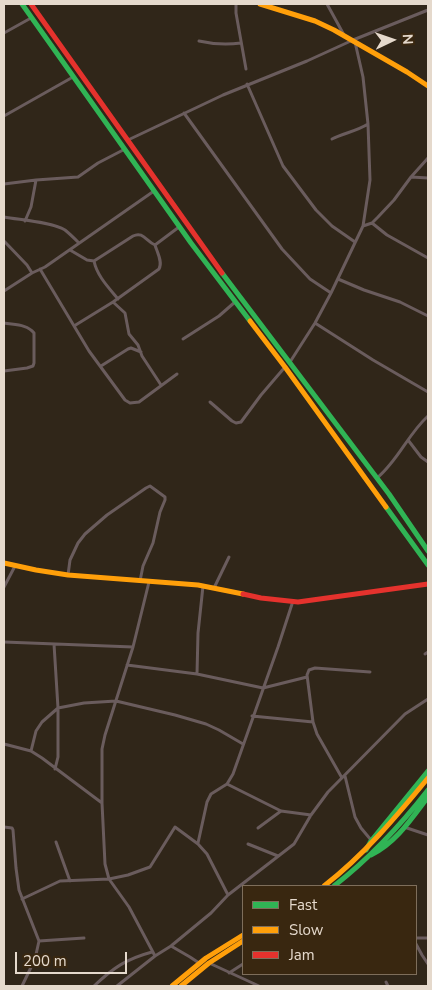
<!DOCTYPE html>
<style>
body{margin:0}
#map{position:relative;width:432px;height:990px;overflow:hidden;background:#302619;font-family:"Nunito Sans",sans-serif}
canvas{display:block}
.frame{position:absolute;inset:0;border:5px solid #e5d9cc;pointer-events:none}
.legend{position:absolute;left:242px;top:885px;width:175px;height:90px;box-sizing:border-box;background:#392710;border:1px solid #7e6e5b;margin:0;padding:6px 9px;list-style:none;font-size:15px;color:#e5d9cc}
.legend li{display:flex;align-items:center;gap:10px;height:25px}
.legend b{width:25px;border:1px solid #7e6e5b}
.north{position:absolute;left:367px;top:15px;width:50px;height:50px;-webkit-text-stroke:4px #392710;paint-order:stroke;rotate:87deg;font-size:14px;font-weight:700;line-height:20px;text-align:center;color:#e5d9cc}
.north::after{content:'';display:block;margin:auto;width:18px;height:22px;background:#e5d9cc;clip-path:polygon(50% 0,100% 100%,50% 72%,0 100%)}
.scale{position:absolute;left:15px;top:952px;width:112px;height:22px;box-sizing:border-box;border:2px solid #e5d9cc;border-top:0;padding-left:6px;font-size:15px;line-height:18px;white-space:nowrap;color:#e5d9cc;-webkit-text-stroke:4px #392710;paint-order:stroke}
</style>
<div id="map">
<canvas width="432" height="990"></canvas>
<div class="frame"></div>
<ul class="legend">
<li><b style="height:6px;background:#30b455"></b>Fast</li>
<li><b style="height:6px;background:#ff9f0a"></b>Slow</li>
<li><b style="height:6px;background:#e5322d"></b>Jam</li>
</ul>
<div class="north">N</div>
<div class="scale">200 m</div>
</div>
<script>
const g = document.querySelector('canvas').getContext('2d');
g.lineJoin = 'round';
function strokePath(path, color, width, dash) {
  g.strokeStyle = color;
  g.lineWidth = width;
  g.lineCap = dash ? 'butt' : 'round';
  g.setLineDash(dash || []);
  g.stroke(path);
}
strokePath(new Path2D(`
 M236 4V13L246 69
 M327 4 344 35
 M4 33 31 18
 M199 41C212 44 227 45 241 43
 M247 84 283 166 316 210 332 226 355 242
 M184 113 282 249 310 279 331 293
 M4 116 73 77
 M332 139C344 133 357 131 368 124
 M128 140 223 95 307 61 353 40 428 10
 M411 177 428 178
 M4 184 36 180 78 177 98 163 125 149
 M4 217C20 220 52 222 65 230 70 234 75 239 79 243
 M25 221 31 207 36 180
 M372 223 387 235 428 258
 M363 226 372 223 378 217 394 200 411 177 428 158
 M4 241 27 265 32 273
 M155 245 179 227
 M70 250 87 260 94 261 133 236C143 231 146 241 155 245 157 252 163 262 159 269L113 302 74 326
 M94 261C97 276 109 288 118 299
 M40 269 89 351 125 400 130 403 139 402 177 374
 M338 279 364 290 400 302 428 316
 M4 291 32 273 45 267 154 191
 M113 302 125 313 129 334 138 345 142 356 161 385
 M4 323C14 325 27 324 34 333V363L33 366 27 368 4 371
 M315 323 373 360 428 392
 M183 339 219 316 235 302
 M290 362 315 323 331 293 363 226 370 180 368 124 363 77 355 42
 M101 366 128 349 131 348 141 352
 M210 402 232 421 236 423 241 422 261 395 285 367
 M408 440 421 457 428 462
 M377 478C398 461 408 434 428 416
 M68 575 70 560 78 543 85 534 107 515 146 488 150 486 165 497V500L160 512 153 543 143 566 140 581
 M149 582 133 647 105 735 102 749V803L105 864 109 879 129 907 155 956
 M4 587 15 566
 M214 588 229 557
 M4 642 133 647
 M54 644 58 708V757L55 769
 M425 654 428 652
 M127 665 197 674 263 688 307 677
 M197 674 198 633 203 586
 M252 716 313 722
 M4 744 31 751 42 758 102 803
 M31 751 36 731 42 722 58 708 84 703 116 701 175 715 206 724 219 730 243 744
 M345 776 355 817 361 828 371 840
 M342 778 317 734 313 722 307 675 309 670 315 668 370 672
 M227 784 281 811 311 815
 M4 827 12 828 13 830 16 868 19 890 39 941 35 959 22 986
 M404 827 428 835
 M258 828 281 811
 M56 842 70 881
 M198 843 207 802 211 794 227 784 233 774 278 647 293 601
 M248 844 278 856
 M22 899 60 881 109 879 128 875 150 867 175 827 198 844 207 854 228 895
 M416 938H428
 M39 941 84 938
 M416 944 422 955 428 964
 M171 946 190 957 199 963
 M209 963 259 986
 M229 973 243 964
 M386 982 388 986
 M94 986C113 968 126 959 152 952
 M117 986 155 956 171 946 211 913 228 895 294 844 311 815 328 792 405 714 428 699`), '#6a5c5d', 3);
strokePath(new Path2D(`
 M22 4 191 243 250 321
 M222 273 389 494 428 551
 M386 507 428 565
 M366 850 371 841 428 771
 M371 855C396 843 412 818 428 797
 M334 886C370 858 400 826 428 790`), '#30b455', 5);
strokePath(new Path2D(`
 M260 4 315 21 334 30 407 72 428 86
 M250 321 285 367 386 507
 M4 563 36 570 68 575 198 585 243 594
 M324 886C364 855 396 817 428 778
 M172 986 206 958 243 935
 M181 986 209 963 243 941`), '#ff9f0a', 5);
strokePath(new Path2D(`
 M31 4 222 273
 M243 594 261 598 298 602 428 584`), '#e5322d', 5);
</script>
